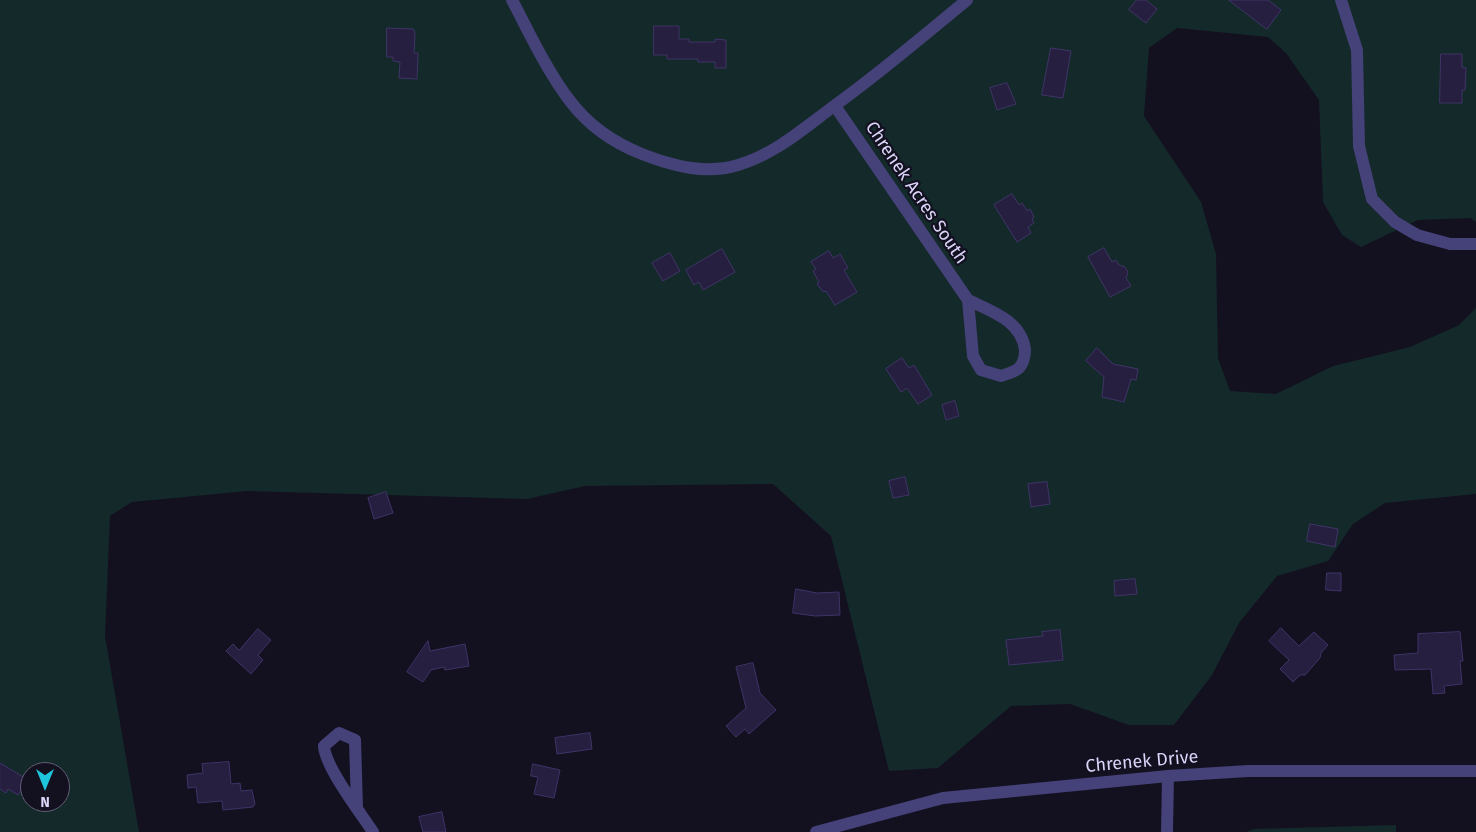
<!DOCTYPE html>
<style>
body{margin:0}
#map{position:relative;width:1476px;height:832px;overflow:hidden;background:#131020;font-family:"Fira Sans",sans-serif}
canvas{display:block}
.north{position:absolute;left:20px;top:762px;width:50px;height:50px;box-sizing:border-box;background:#131020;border:1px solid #635f77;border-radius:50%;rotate:180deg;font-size:14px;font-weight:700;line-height:20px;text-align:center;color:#dad5f9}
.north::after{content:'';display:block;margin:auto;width:18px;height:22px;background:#1ec6dd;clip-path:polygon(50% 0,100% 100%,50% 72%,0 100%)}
</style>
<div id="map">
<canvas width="1476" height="832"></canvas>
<div class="north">N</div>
</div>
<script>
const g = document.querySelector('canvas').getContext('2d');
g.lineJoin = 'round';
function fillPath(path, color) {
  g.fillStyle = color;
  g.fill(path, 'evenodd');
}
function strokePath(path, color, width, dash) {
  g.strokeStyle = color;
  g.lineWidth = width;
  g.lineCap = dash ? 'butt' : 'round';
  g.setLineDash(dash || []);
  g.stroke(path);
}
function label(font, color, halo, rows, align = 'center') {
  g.font = font + ' "Fira Sans",sans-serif';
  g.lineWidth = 4.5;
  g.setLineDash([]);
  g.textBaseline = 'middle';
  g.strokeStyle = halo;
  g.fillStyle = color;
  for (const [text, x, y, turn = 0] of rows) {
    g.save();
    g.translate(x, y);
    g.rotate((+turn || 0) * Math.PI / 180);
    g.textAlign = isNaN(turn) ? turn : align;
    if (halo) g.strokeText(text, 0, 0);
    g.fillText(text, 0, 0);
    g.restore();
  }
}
fillPath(new Path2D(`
 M0 0H1476V222L1471 218 1418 220 1361 247 1342 235 1323 202 1319 100 1286 53 1268 37 1177 28 1149 48 1144 116 1201 202 1216 254 1218 358 1230 391 1276 394 1333 366 1410 347 1459 325 1476 308V494L1385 503 1353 524 1328 561 1277 576 1239 623 1212 675 1174 725H1129L1070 704 1011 706 938 768 889 771 831 536 773 484 585 486 527 499 247 491 132 502 110 516 105 636 139 832H0ZM30 772H60V802H30Z
 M1396 825V832H1246L1254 829Z`), '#142929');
const building = new Path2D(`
 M1137 0H1146L1157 9 1146 23 1129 10Z
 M1229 0H1268L1281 10 1267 29Z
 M654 26H679V39H689V42H715V39L726 40V68H715V62H698V59H667V55H654Z
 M387 28 413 29 415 32 414 53H418L417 79 399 78 400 62 393 61V57H387Z
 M1051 48 1071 51 1063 98 1042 95Z
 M1441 54H1462V67L1466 68 1465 90H1462V103H1440Z
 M1007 83 1016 104 997 110 990 88Z
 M1012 194 1019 205 1022 203 1027 211 1030 209 1034 217 1032 219 1034 223 1028 227 1031 233 1017 242 994 205Z
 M1104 248 1112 262 1116 260 1119 265 1125 267 1128 272 1126 278 1131 286 1110 297 1088 257Z
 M722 249 735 272 703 290 699 282 694 285 686 270Z
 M829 251 833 258 840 254 848 268 844 270 857 292 835 305 826 291 823 292 817 284 819 282 813 271 816 269 811 262Z
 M670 253 680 271 663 281 652 263Z
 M1097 348 1113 364 1138 369 1136 380 1131 379 1124 402 1102 397 1104 377 1086 361Z
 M902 358 909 368 914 365 932 395 918 404 907 388 901 392 886 369Z
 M955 401 959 416 946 420 942 405Z
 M905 477 909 495 893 498 889 481Z
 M1047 482 1050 504 1031 507 1028 484Z
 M386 492 393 513 374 519 368 498Z
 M1310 524 1338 529 1335 547 1307 541Z
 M1327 573H1341V591L1326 590Z
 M1135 579 1137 594 1115 596 1114 581Z
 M796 589 817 593 839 592 840 615 815 616 793 613Z
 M1281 628 1299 646 1314 632 1328 645 1321 653 1320 658 1305 675H1300L1293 682 1280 669 1289 660 1269 641Z
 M258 629 271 640 258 655 263 660 251 674 226 651 233 644 239 650Z
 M1060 630 1063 660 1009 665 1006 640 1043 636 1042 632Z
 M1460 632 1463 661H1460L1462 684 1444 686 1445 693 1433 694 1431 669 1395 670 1394 655 1418 653V634Z
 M428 641 430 651 465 644 469 666 445 670 444 667 431 670 423 682 407 672Z
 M753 663 760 693 776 710 749 734 745 729 736 737 726 726 746 708 736 667Z
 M590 733 592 749 557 754 555 738Z
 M229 762 231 784 240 783 241 791 252 790 255 804 253 807 223 810 222 801 198 803 196 787 188 788 187 775 203 773 202 764Z
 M0 763 28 780 18 795 8 789 6 793 0 789Z
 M533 764 560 770 554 798 534 794 538 777 531 776Z
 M442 812 446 832H423L419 817Z`);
fillPath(building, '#261f3f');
strokePath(building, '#3f3468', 1);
strokePath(new Path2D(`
 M512 0C530 34 547 71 570 101 589 126 614 143 642 154 672 166 706 175 738 165 775 154 803 129 834 106 880 73 923 36 967 0
 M1341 0 1357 50 1359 146 1372 199 1395 222 1417 235 1450 244H1476
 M835 106 968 300 973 356 981 370 1001 376C1006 374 1015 372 1019 368 1023 364 1025 356 1025 350 1022 321 991 311 968 300
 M357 808 355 740 339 733 324 746C325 767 360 812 373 832
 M816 832 943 798 1168 776 1248 771H1476
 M1167 832 1168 776`), '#454179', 12);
label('18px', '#dad5f9', '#131020', [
 ["Chrenek Acres South",916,193,56],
 ["Chrenek Drive",1142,762,-5]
]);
</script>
